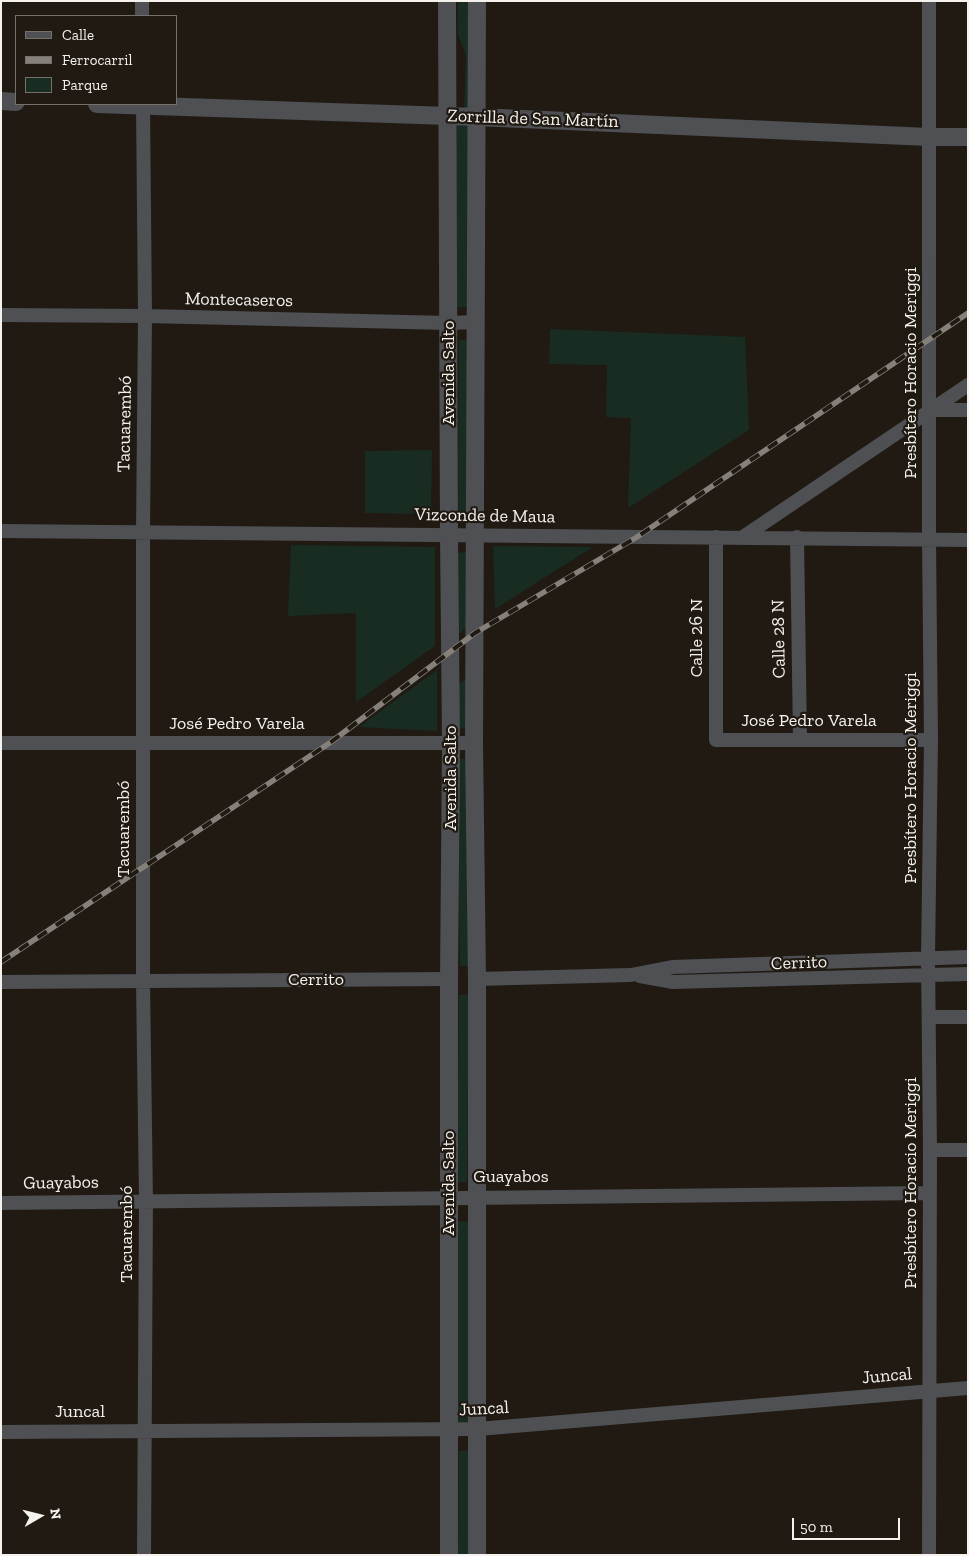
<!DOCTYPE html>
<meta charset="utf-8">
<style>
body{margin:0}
#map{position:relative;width:969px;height:1556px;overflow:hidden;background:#201a13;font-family:"Zilla Slab",serif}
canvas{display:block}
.frame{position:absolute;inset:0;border:2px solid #f5f1ec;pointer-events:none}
.legend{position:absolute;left:15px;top:15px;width:162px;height:90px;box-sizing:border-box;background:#201a13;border:1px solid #75706a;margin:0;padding:6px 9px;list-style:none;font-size:15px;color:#f5f1ec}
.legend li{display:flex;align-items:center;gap:10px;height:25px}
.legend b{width:25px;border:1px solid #75706a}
.north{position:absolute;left:15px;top:1491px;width:50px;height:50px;-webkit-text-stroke:4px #201a13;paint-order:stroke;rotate:82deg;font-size:14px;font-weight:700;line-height:20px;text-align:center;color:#f5f1ec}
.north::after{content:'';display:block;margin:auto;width:18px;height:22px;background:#f5f1ec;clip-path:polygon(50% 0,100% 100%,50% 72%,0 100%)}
.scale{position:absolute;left:792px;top:1518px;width:108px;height:22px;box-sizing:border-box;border:2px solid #f5f1ec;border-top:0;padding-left:6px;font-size:15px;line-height:18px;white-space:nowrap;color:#f5f1ec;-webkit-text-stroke:4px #201a13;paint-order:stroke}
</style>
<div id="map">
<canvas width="969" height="1556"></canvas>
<div class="frame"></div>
<ul class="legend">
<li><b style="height:6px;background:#4e5054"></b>Calle</li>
<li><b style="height:6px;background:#85807a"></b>Ferrocarril</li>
<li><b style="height:14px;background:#182c22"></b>Parque</li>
</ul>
<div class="north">N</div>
<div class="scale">50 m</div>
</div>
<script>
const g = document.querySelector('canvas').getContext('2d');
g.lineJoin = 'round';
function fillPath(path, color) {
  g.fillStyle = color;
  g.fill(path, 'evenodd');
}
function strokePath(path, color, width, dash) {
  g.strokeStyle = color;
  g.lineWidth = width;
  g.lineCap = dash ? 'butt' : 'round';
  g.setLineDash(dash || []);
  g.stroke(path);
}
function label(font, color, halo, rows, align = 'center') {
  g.font = font + ' "Zilla Slab",serif';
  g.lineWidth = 4.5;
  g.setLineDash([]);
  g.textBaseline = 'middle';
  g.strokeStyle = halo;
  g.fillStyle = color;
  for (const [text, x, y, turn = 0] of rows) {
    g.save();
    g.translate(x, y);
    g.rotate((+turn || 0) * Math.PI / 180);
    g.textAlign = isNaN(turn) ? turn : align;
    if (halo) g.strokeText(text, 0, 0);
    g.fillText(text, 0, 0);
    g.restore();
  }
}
fillPath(new Path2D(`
 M458 1H470L471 111H464L466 56 458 34Z
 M454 125H471L469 307H455Z
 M550 329 745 337 749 430 628 508 631 418 606 417 607 365 549 364Z
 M459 340H470L469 518H458Z
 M432 450 431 514 365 513V451Z
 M291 545 435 547V646L356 702V613L288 616Z
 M493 546 593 547 495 609Z
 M467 552 468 627 457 635V553Z
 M437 670V731L359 727Z
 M467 677 466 729 458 728V685Z
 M457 759H468L470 966H460Z
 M459 995H469L467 1182H457Z
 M457 1221 469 1222V1422H457Z
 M459 1451H469V1555H458Z`), '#182c22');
strokePath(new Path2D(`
 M142 1V16
 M143 104 145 316 143 532V981L146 1200 144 1555
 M1 315 145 316 449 323 476 322
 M930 410H968
 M1 531 968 540
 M716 537V740H931
 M743 537 968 385
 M797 537 800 740
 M1 743H474
 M640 976 673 982 968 974
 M477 979 631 975 672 967 968 957
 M1 982 449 979
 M929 1017H968
 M930 1150H968
 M1 1203 930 1193
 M1 1432 478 1429 968 1388
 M929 1555 930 1150 928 958 931 740 929 539V1`), '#4e5054', 14);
strokePath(new Path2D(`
 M447 1 449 535 451 743 449 979V1555
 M477 1 474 743 477 979V1555
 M1 101 16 102
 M97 104 477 117 929 137H968`), '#4e5054', 18);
const rail = new Path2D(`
 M1 962 331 742 475 633 637 537 968 313`);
strokePath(rail, '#85807a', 5.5);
strokePath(rail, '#201a13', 4, [11]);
label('18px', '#f5f1ec', '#201a13', [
 ["Zorrilla de San Martín",533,119,2],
 ["Montecaseros",239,300,1],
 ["Avenida Salto",449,373,-90],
 ["Presbítero Horacio Meriggi",911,373,-90],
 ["Tacuarembó",125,424,-89],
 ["Vizconde de Maua",485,516,1],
 ["Calle 26 N",697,638,-90],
 ["Calle 28 N",779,639,-91],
 ["José Pedro Varela",809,721],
 ["José Pedro Varela",237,724],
 ["Avenida Salto",451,778,-90],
 ["Presbítero Horacio Meriggi",911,778,-90],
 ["Tacuarembó",124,829,-90],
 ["Cerrito",799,963,-2],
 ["Cerrito",316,980],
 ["Guayabos",511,1177],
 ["Guayabos",61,1183,-1],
 ["Avenida Salto",449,1183,-90],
 ["Presbítero Horacio Meriggi",911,1183,-90],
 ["Tacuarembó",127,1234,-90],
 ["Juncal",887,1376,-5],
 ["Juncal",484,1409,-3],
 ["Juncal",80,1412]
]);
</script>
